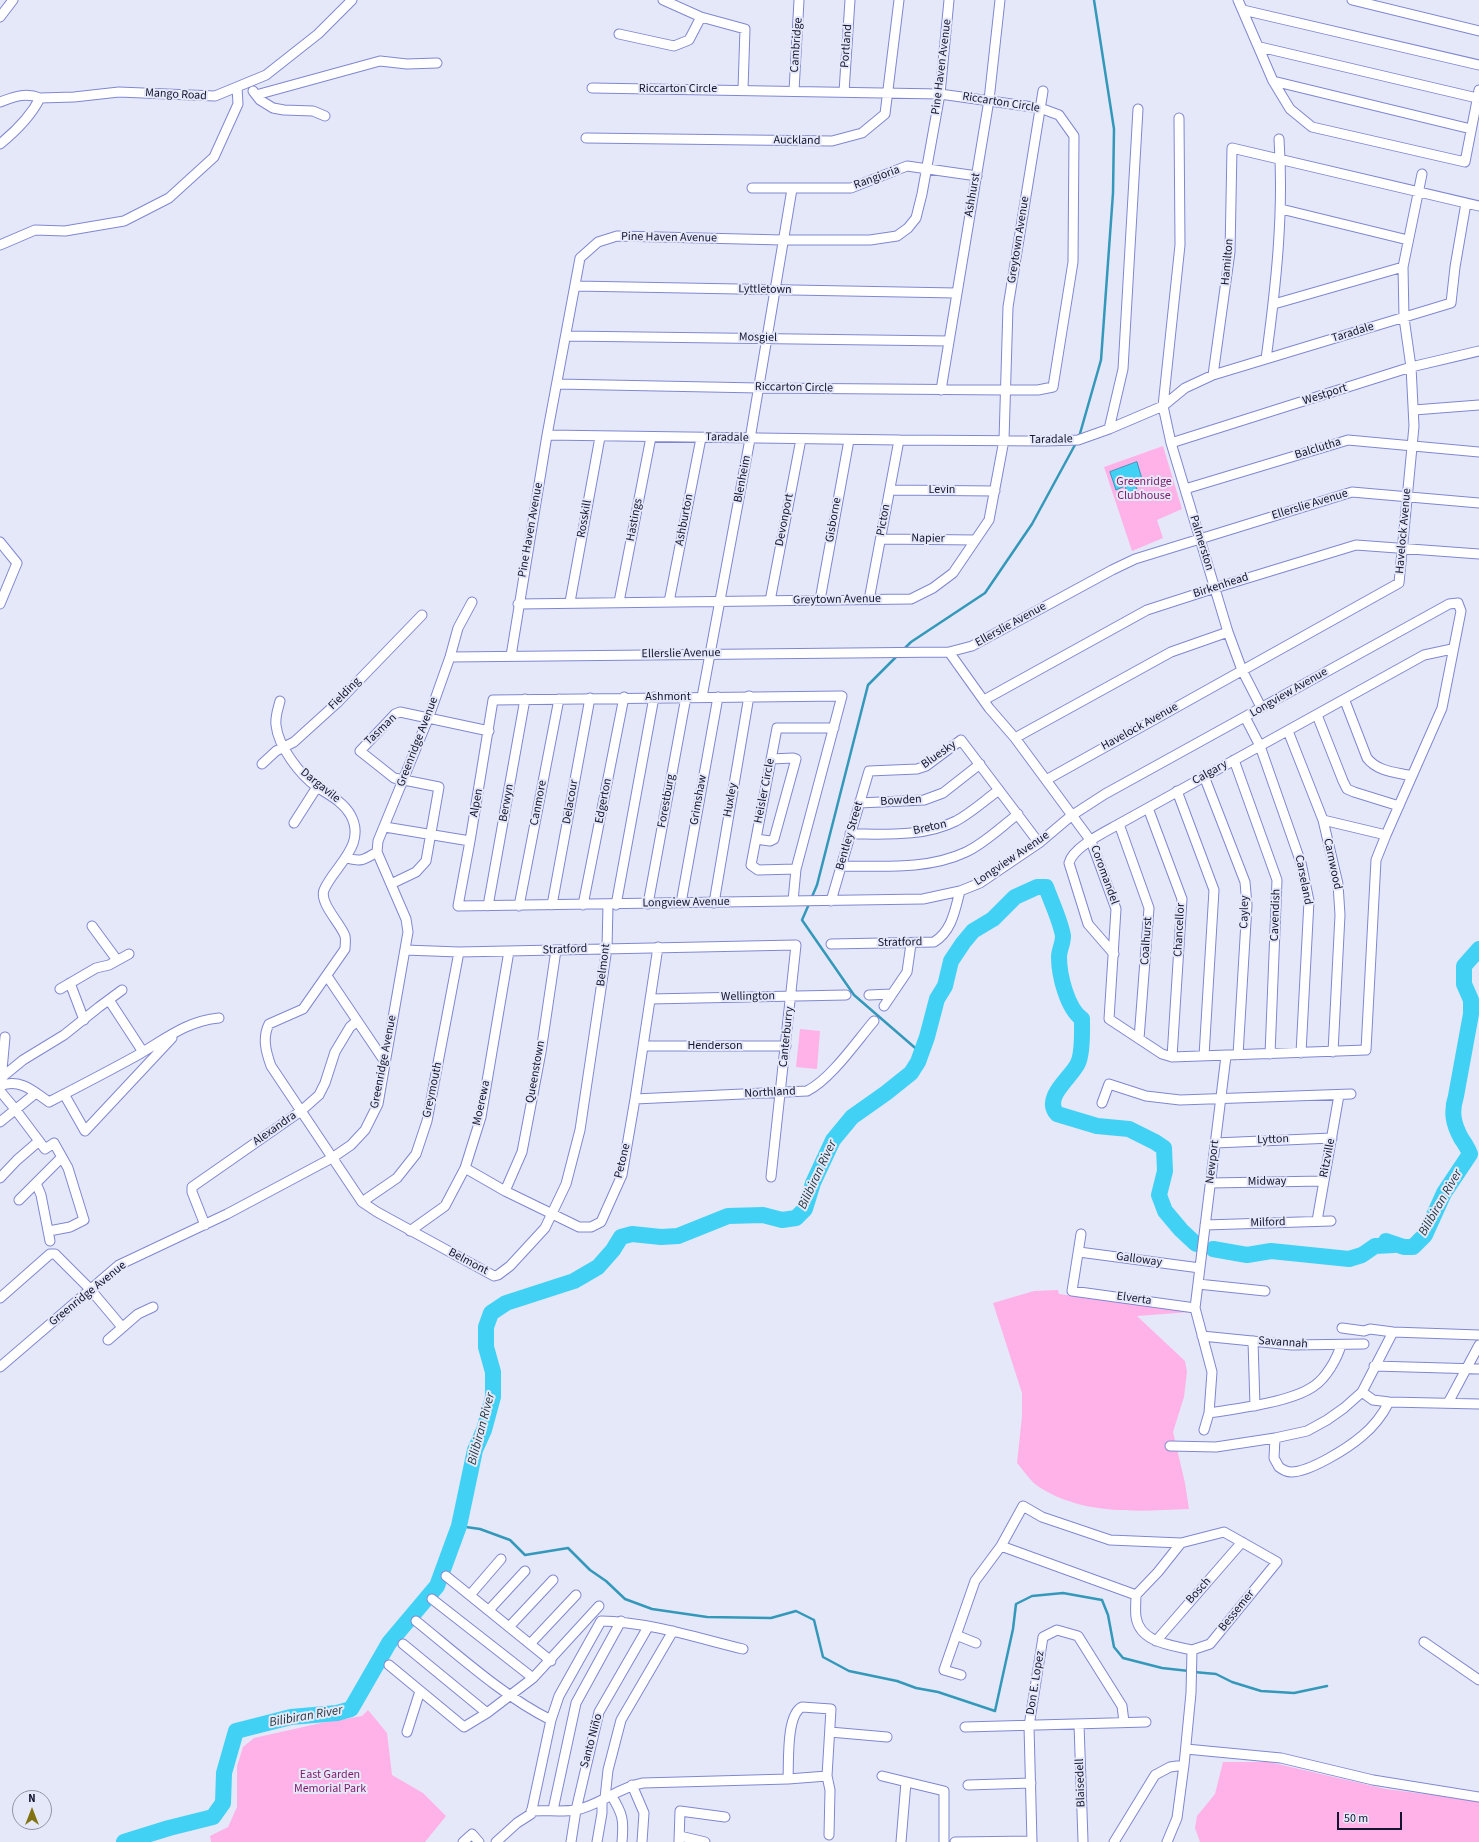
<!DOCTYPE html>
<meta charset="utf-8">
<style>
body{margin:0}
#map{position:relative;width:1479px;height:1842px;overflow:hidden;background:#e5e8f8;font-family:"Source Sans 3",sans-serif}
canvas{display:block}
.north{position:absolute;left:12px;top:1790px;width:40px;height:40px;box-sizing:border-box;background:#e5e8f8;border:1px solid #9193a8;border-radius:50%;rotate:0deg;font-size:11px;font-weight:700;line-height:16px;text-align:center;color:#131430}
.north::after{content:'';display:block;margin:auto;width:14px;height:18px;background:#817111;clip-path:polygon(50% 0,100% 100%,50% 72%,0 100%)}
.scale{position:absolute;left:1337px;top:1812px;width:65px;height:18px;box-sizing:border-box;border:2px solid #131430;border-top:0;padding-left:5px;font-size:12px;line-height:14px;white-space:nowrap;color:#131430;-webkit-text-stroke:3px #e5e8f8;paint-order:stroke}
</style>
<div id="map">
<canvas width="1479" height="1842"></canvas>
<div class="north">N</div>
<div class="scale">50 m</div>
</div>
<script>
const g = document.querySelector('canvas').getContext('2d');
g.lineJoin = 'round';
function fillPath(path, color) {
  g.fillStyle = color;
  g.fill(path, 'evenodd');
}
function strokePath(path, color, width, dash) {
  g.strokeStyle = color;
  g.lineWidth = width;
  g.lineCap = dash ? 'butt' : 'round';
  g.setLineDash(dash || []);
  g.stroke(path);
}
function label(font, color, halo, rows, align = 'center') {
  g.font = font + ' "Source Sans 3",sans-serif';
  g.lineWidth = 4;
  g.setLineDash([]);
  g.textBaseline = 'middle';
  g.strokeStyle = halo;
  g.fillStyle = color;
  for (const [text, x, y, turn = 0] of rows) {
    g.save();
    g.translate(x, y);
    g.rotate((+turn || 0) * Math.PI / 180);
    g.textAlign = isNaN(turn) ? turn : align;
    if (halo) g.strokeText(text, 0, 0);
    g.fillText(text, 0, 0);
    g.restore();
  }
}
fillPath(new Path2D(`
 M1163 446 1182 509 1157 520 1163 538 1132 551 1104 467Z
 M800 1029 820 1031 817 1069 796 1067Z
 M1058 1290 1059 1294 1190 1312 1137 1316 1185 1361 1187 1372 1184 1397 1173 1432 1185 1483 1189 1509C1139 1511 1084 1516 1039 1487 1031 1482 1023 1470 1017 1463L1022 1416V1393L993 1303 1034 1291Z
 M368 1710 387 1733 392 1775 423 1793 446 1816 425 1842H211L210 1836 228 1827 237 1807V1766L243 1747 254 1738 321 1723 362 1716Z
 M1223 1762H1269L1386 1789 1479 1801V1842H1200L1195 1828 1197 1816 1215 1794Z`), '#ffb2e7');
const water = new Path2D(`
 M1137 462 1142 479 1134 483 1137 489 1127 493 1125 486 1116 490 1110 472Z`);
fillPath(water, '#41d1f5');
strokePath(water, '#3398ba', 1);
strokePath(new Path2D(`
 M1079 437 1101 360 1113 193 1114 129 1094 0
 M904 649 911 642 985 593 1032 524 1076 443
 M811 899 817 885 868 685 897 656
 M809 904 802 920 854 995 921 1053
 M459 1526 480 1529 510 1540 525 1555 568 1548 590 1570 606 1581 625 1599 652 1609 707 1617 771 1618 796 1611 814 1620 823 1657 849 1671 897 1681 916 1688 938 1692 995 1711 1013 1629 1016 1604 1032 1596 1063 1593 1102 1600 1108 1615 1114 1647 1123 1658 1162 1668 1189 1671
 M1194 1672 1216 1674 1232 1682 1261 1691 1294 1693 1327 1686`), '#3398ba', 2.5);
strokePath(new Path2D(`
 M1394 1245 1386 1241 1404 1247H1413L1425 1235 1444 1193 1470 1154C1468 1148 1465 1144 1461 1138 1453 1123 1451 1112 1456 1096L1471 1014V1000L1464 984V966L1479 949
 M1213 1249 1247 1255 1271 1251 1349 1259 1362 1255 1375 1246 1394 1245
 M124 1842 169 1828 213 1817 223 1803 224 1773 236 1731 291 1717 337 1713 351 1709 389 1643 437 1586 459 1526 475 1450 484 1430 493 1397V1372L486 1347V1327L491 1313 506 1303 574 1281 598 1267 613 1250 621 1237 632 1234 661 1237 678 1236 728 1216 763 1215 782 1220 796 1218 805 1209 813 1183 833 1140 852 1117 886 1093 911 1073 918 1062 927 1037 937 999 945 986 951 961 963 943 973 931 993 919 1015 897 1037 887H1046C1051 901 1061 922 1063 936 1063 944 1059 950 1059 957 1059 975 1067 1008 1082 1019 1082 1030 1083 1053 1078 1063 1073 1076 1042 1097 1057 1114L1097 1126 1129 1129 1155 1142 1164 1148 1165 1171 1159 1195 1165 1211 1181 1230 1196 1244`), '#41d1f5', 16);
const minor = new Path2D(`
 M663 0 701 17 745 29 743 89
 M1238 0 1273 81 1290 109 1312 127 1465 162 1479 90
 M1352 0 1479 31
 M1243 10 1479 65
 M0 17 13 0
 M619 34 674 46 689 40 701 17
 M1260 47 1477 98
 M1273 81 1471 129
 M253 91 260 100 273 108 284 110 313 111 325 116
 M794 91 799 0
 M844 92 850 0
 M256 95 380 61 407 64 437 63
 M40 98 74 97 119 92 215 96 266 75 318 34 352 0
 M0 102C14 97 25 92 40 98 31 116 16 131 0 144
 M1179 118 1180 245 1163 406 1171 443 1228 632 1242 670 1261 707
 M586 138 832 141 862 133 885 114 899 0
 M752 188H851L907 166 977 176
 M1281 209 1408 240
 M0 245 35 230 65 231 124 221 169 198 214 157 238 104 237 87
 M575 286 956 293
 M1274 304 1403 267
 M566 336 949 341
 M1266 359C1276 286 1284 212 1279 139
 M1213 375 1230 252 1232 148 1479 206
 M557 384 759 388 1006 390H1038L1053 387 1073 262 1074 136 1059 115 1040 108 940 94 592 88
 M941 390 989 100 1000 0
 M1414 410 1479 405
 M1109 429 1123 369 1138 109
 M547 435 899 440 1045 441 1078 440 1109 429 1163 406 1185 388 1213 375 1451 303 1455 267 1466 203
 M1171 443 1411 367 1479 351
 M1185 489 1348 440 1479 452
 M890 490 995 491
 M881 539 975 540
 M0 542 17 563 0 604
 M820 600 849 440
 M869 600 899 440
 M770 601 801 439
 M570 602 600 437
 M619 602 651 437
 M669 602 701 438
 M518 604 911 599 933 588 953 573 989 520 1004 440 1008 307 1043 91
 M511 656 547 435 580 258 598 242 617 236 783 240H870L897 236 908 228 916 218 922 194 940 94 949 0
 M450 657 949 652 972 646 1112 570 1135 559 1352 492 1479 503
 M702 697 750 439 792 189
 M984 700 1147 610 1215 588 1356 545 1479 554
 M280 701C278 709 275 716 276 725 278 746 300 775 317 787 329 795 342 801 350 814 368 845 334 866 324 890 319 903 341 924 345 936 346 940 345 945 345 949L303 1009 269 1024C262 1038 266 1052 271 1066L362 1202 377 1212 494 1276 498 1275 510 1266 545 1228 566 1184 580 1130 607 948 608 905
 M1345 701 1367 758C1378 772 1396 772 1412 776
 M1317 715 1343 781 1347 789 1354 792 1399 806
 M1245 717 1260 746 1301 863 1309 901 1301 1053
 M1288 731 1323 820 1338 884 1340 915 1333 1052
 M1015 738 1171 652 1228 632
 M1234 760 1277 880 1270 1054
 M262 764 276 751 294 742 337 703 422 615
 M1204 776 1245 882 1247 905 1238 1055
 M1046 780 1399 583 1414 426 1411 367 1404 318 1403 267 1422 174
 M1177 791 1214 890 1204 1056
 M859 803 924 800 943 793 980 764
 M1148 808 1182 899 1172 1057
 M1323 820 1386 835
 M294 823 317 787
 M1119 824 1149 908 1139 1039
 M385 827 470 841
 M850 834C885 834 924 837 956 821 971 813 985 800 999 790
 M756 839 770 841 774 839 796 759 793 758 771 759
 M346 858C361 862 364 860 377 852
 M842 866C883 866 928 870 966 852 985 843 1001 827 1018 814
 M796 869 758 870 751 865 777 728H834
 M391 884 416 872 426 861 439 787 394 778 360 751 395 714 400 712 489 731
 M793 901 796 869 842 696 493 700 470 841 458 906 923 899 960 891 980 883 1039 843 1071 816 1105 794 1449 604 1458 603 1461 611 1442 708 1386 835 1376 860 1366 1050 1172 1057 1162 1054 1109 1019 1116 909 1091 841 1015 738 989 708 949 652
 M831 901 869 771 917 769 926 766 961 740 1039 843
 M681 903 718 697
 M714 903 749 696
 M648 904 686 697
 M552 905 590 698
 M583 905 624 697
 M616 905 654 697
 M488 906 525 699
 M519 906 559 699
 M92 926 117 960
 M831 944 934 942C952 931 955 910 960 891
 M405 950 459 952 796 945 771 1177
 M1114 954 1088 924 1069 863C1073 847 1105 832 1119 824L1424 655 1452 649
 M327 976 385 1062
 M70 983 84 1020
 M60 989 96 968 109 965 129 954
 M869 995 891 994
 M650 999 846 995
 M109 1000 143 1052
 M884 1006 907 972 911 944
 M643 1046H786
 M1 1078 23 1060 64 1035 99 1007 122 990
 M1 1081 5 1037
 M0 1086C20 1078 33 1091 49 1102 78 1087 107 1072 136 1056 164 1040 186 1021 219 1018
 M0 1091 15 1109 45 1149 54 1143 68 1168 84 1220 70 1227 49 1231
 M64 1094 85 1131 172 1038
 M635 1099 807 1091C831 1079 856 1042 874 1021
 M1102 1103 1109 1084 1146 1096 1180 1100 1351 1094
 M0 1122 36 1093
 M1215 1143 1332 1138
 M465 1168 505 1191 579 1227H591L601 1222 622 1175 635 1099 658 947
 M0 1178 17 1160 39 1141
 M36 1183 41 1195 50 1241
 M1211 1183 1323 1181
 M505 1191 522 1152 541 1052 556 950
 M19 1200 62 1157
 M362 1202 397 1178 416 1154 427 1121 459 952
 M1317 1221 1339 1095
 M205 1225 192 1192V1187L301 1111 319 1095 325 1083 335 1052 350 1027 357 1021
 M1205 1225 1331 1221
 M410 1231 445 1206 465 1168 481 1117 509 951
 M1081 1234 1072 1291 1195 1308
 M1079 1252 1200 1268
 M1198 1284 1265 1291
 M0 1298 50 1254H55L90 1289 122 1327
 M1342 1328 1364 1331 1370 1329 1393 1332 1479 1335
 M1202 1336 1292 1345 1364 1344
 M108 1340 138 1314 153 1307
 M1253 1341 1255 1406
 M1374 1366 1479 1369
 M0 1367 119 1265 227 1214 332 1158 351 1145 365 1130 378 1104 408 932 406 919 377 852 378 841 428 719 450 657 458 628 472 602
 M1362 1392 1373 1400 1389 1402 1479 1404
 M1448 1403 1479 1345
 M1209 1413C1236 1409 1292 1402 1314 1386 1326 1378 1337 1359 1341 1345
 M1204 1430 1209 1413 1212 1372 1195 1308 1226 1056
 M1275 1438 1274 1458 1279 1467C1283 1470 1286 1472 1291 1472 1310 1472 1348 1448 1362 1436 1373 1427 1383 1414 1389 1402
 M1170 1446 1216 1447 1275 1438 1307 1431 1327 1420 1344 1408 1362 1392 1393 1332
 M1181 1543 1158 1572 1136 1595C1136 1602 1135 1610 1136 1617 1140 1643 1172 1645 1192 1650
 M1001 1546 1136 1595
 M446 1576 551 1661
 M470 1595 501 1559
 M432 1599 533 1678
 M489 1610 525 1571
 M416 1621C457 1654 504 1697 551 1720
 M509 1627 553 1580
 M956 1635 976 1643
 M1156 1641 1242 1542
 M1424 1642 1479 1680
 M403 1644 487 1713
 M530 1644 576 1595
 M389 1665 464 1727 487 1713 533 1678 599 1606
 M961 1675 944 1670 975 1581 1001 1546 1023 1506 1042 1517 1110 1540 1181 1543 1224 1532 1277 1562 1210 1644 1192 1650
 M1079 1724 1083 1841
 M965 1727 1146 1722
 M407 1732 420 1691
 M830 1732 887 1737
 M1186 1749 1281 1758 1373 1780 1479 1797
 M882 1776 944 1791V1842
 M788 1779C789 1762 786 1715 802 1707L831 1709 827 1776 830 1790 829 1835
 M632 1785 644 1813 642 1842
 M968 1785 1031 1783
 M611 1795C623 1814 624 1820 622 1842
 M605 1798 608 1770 621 1720 673 1631
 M553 1810 576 1703 621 1621
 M531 1811C546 1810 562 1812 576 1810 600 1805 619 1787 643 1783L788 1779 827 1776
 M680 1836 705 1842
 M463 1842 472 1834 479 1842
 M496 1842 517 1823 531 1814 551 1720 559 1696 601 1621C649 1622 697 1638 743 1649
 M571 1842 576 1810 599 1712 648 1627
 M597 1842 602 1813V1800
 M679 1842 680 1811 725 1817
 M901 1842 906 1782
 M955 1842 1032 1841
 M1032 1842 1029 1726 1043 1637 1057 1630 1078 1636 1122 1706 1124 1722
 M1114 1842 1155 1775 1170 1767 1184 1765
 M1167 1842 1177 1818 1184 1765 1191 1693 1192 1650`);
strokePath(minor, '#8087d0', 11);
strokePath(minor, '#fff', 9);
label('12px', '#131430', '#e5e8f8', [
 ["Cambridge",797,45,-86],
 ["Portland",847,46,-86],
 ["Pine Haven Avenue",942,67,-83],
 ["Riccarton Circle",678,89],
 ["Mango Road",176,95,3],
 ["Riccarton Circle",1001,103,9],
 ["Auckland",797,141,1],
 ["Rangioria",877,178,-20],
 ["Ashhurst",973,195,-80],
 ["Pine Haven Avenue",669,238,1],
 ["Greytown Avenue",1019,240,-81],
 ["Hamilton",1228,262,-85],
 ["Lyttletown",765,290,1],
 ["Taradale",1353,333,-17],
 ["Mosgiel",758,338,1],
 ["Riccarton Circle",794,388,1],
 ["Westport",1325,395,-18],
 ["Taradale",727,438,1],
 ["Taradale",1051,440,-1],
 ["Balclutha",1318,449,-17],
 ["Blenheim",743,479,-79],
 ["Levin",942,490],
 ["Ellerslie Avenue",1310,505,-17],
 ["Rosskill",585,519,-80],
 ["Hastings",635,520,-79],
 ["Ashburton",685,520,-79],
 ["Devonport",785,520,-79],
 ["Gisborne",834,520,-80],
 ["Picton",884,520,-80],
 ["Pine Haven Avenue",531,530,-80],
 ["Havelock Avenue",1404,531,-85],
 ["Napier",928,539,1],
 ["Palmerston",1201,543,73],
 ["Birkenhead",1221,586,-18],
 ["Greytown Avenue",837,600,-1],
 ["Ellerslie Avenue",1011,625,-29],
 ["Ellerslie Avenue",681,654,-1],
 ["Longview Avenue",1289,693,-30],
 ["Fielding",345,694,-45],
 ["Ashmont",668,697],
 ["Havelock Avenue",1140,727,-29],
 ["Tasman",381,730,-44],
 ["Greenridge Avenue",418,742,-69],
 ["Bluesky",939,755,-35],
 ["Calgary",1210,773,-29],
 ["Dargavile",320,786,39],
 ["Heisler Circle",765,791,-79],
 ["Grimshaw",699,800,-80],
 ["Huxley",731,800,-80],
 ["Edgerton",604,801,-79],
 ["Forestburg",667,801,-80],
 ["Bowden",901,801,-4],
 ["Delacour",571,802,-80],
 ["Alpen",477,803,-80],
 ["Berwyn",507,803,-80],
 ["Canmore",539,803,-79],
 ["Breton",930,828,-13],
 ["Bentley Street",850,836,-74],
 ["Longview Avenue",1012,859,-34],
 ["Carnwood",1332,864,78],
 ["Coromandel",1104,875,70],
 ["Carseland",1303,880,79],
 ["Longview Avenue",686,903,-1],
 ["Cayley",1245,912,-89],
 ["Cavendish",1276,915,-88],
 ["Chancellor",1180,930,-87],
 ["Coalhurst",1147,941,-86],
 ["Stratford",900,943,-1],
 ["Stratford",565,950,-2],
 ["Belmont",604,965,-83],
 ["Wellington",748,997,-1],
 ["Canterburry",787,1037,-84],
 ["Henderson",715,1046],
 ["Greenridge Avenue",384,1062,-79],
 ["Queenstown",536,1072,-80],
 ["Greymouth",433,1090,-78],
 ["Northland",770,1093,-3],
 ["Moerewa",482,1103,-78],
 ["Alexandra",275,1129,-35],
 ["Lytton",1273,1140,-2],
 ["Ritzville",1328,1158,-79],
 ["Petone",623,1161,-77],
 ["Newport",1213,1162,-83],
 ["Midway",1267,1182,-1],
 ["Milford",1268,1223,-2],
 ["Galloway",1139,1260,8],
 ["Belmont",468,1262,28],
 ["Greenridge Avenue",88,1294,-39],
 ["Elverta",1134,1299,8],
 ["Savannah",1283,1343,4],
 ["Bosch",1199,1591,-48],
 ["Bessemer",1237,1611,-51],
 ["Don E. Lopez",1036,1683,-81],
 ["Santo Niño",592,1741,-75],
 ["Blaisedell",1081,1783,-92]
]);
label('12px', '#7f1b69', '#e5e8f8', [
 ["Greenridge",1144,482],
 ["Clubhouse",1144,496],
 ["East Garden",330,1775],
 ["Memorial Park",330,1789]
]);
label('italic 13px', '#20383e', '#e5e8f8', [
 ["Bilibiran River",818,1175,-65],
 ["Bilibiran River",1441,1203,-60],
 ["Bilibiran River",482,1429,-75],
 ["Bilibiran River",306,1717,-10]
]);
</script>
